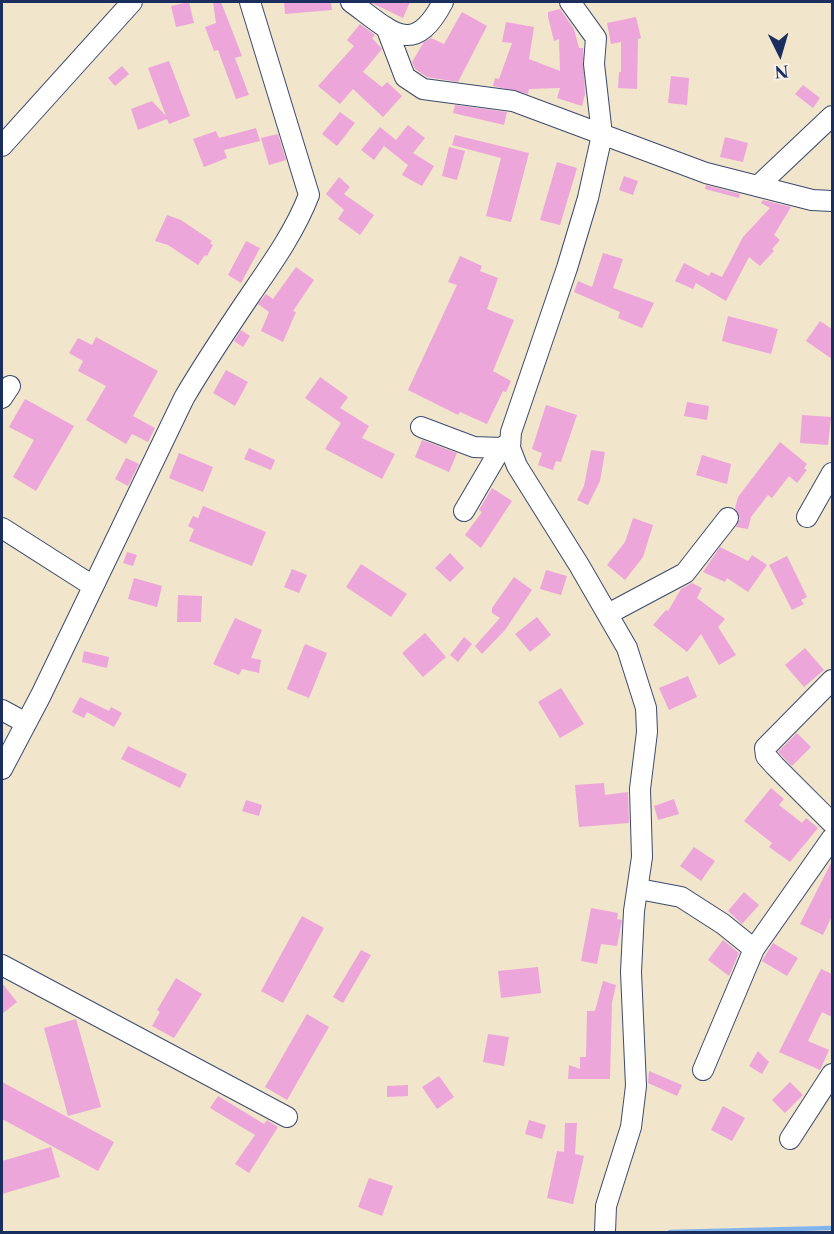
<!DOCTYPE html>
<style>
body{margin:0}
#map{position:relative;width:834px;height:1234px;overflow:hidden;background:#f1e5cb;font-family:"Libre Caslon Text",serif}
canvas{display:block}
.frame{position:absolute;inset:0;border:3px solid #1b2f5e;pointer-events:none}
.north{position:absolute;left:750px;top:24px;width:60px;height:60px;-webkit-text-stroke:4px #f7f3e8;paint-order:stroke;rotate:175deg;font-size:16px;font-weight:700;line-height:24px;text-align:center;color:#1b2f5e}
.north::after{content:'';display:block;margin:auto;width:21px;height:27px;background:#1b2f5e;clip-path:polygon(50% 0,100% 100%,50% 72%,0 100%)}
</style>
<div id="map">
<canvas width="834" height="1234"></canvas>
<div class="frame"></div>
<div class="north">N</div>
</div>
<script>
const g = document.querySelector('canvas').getContext('2d');
g.lineJoin = 'round';
function strokePath(path, color, width, dash) {
  g.strokeStyle = color;
  g.lineWidth = width;
  g.lineCap = dash ? 'butt' : 'round';
  g.setLineDash(dash || []);
  g.stroke(path);
}
function fillPath(path, color) {
  g.fillStyle = color;
  g.fill(path, 'evenodd');
}
strokePath(new Path2D(`
 M670 1232 832 1228`), '#81b3ed', 4.5);
fillPath(new Path2D(`
 M189 2 194 23 176 27 171 6Z
 M213 2H221L242 56 235 58 249 95 236 99 218 50 214 51 205 27 216 23Z
 M284 2H331L332 10 285 14Z
 M370 2H410L403 18Z
 M560 9 574 29 579 48H583L585 94 582 106 557 98 560 88 529 89 528 94 493 86 495 78 499 79 512 43 502 42 506 22 534 27 529 59 560 71 559 39 554 41 548 17V12Z
 M462 12 487 26 458 82 427 77 415 69 412 62 424 42 431 38 444 44Z
 M636 17 641 38 638 39 637 89 618 88 619 72H621V42L611 44 607 23Z
 M360 24 375 35 372 38 382 49 363 72 382 87 387 82 402 96 383 117 353 89 340 104 318 86 354 46 347 40Z
 M169 61 190 116 169 124 167 119 138 130 131 109 152 101 166 116 148 68Z
 M122 66 129 74 115 86 108 78Z
 M671 76 689 78 687 105 668 103Z
 M803 85 820 98 813 108 795 94Z
 M455 105 507 112 504 125 453 113Z
 M340 112 355 123 337 146 322 134Z
 M408 125 425 138 413 153 434 166 422 186 402 175 408 165 384 146 374 160 361 150 380 127 396 140Z
 M256 128 260 141 224 150 227 158 204 167 193 139 216 131 219 138Z
 M278 134 286 160 269 165 261 138Z
 M455 135 529 153 511 222 486 216 501 158 452 145Z
 M725 137 748 143 743 162 720 157Z
 M449 147 465 151 457 180 442 176Z
 M557 162 577 168 560 225 540 220Z
 M624 176 638 181 633 195 619 190Z
 M339 177 350 187 344 194 374 215 360 235 338 219 344 210 326 194Z
 M706 185 740 194 739 198 705 189Z
 M763 200 791 207 774 235 780 240 772 249 774 251 760 266 749 257 726 301 696 283 693 289 675 281 684 263 709 276 711 272 722 277 743 237 770 208 761 203Z
 M167 215 181 220 212 241 210 243 213 245 207 256 205 255 198 265 168 245 155 241Z
 M246 241 260 248 241 283 228 275Z
 M603 253 623 259 613 288 654 303 642 328 618 318 620 312 574 292 578 281 592 287Z
 M460 256 482 266 480 271 498 278 487 309 514 320 493 371 511 381 506 392 503 391 487 424 460 412 458 415 408 390 457 285 448 282Z
 M296 267 314 280 293 311 296 312 283 342 261 331 269 312 258 304 266 294 273 299Z
 M728 316 778 329 771 354 722 341Z
 M820 321 832 329V359L806 341Z
 M241 330 250 336 243 347 234 341Z
 M96 337 158 371 133 416 155 428 148 442 132 434 126 444 86 420 106 386 78 371 83 361 69 353 78 338 92 345Z
 M226 370 248 382 235 406 213 393Z
 M320 377 348 397 340 408 369 426 362 438 395 454 382 479 325 449 341 423 305 398Z
 M25 399 74 426 36 491 13 477 34 440 9 427Z
 M687 402 709 406 707 420 684 416Z
 M546 405 577 415 561 462 556 461 553 470 538 465 542 453 532 449Z
 M802 415 831 417 828 445 800 443Z
 M422 440 457 453 449 472 415 457Z
 M780 442 807 464 804 468 807 470 797 483 789 476 772 498 768 495 751 517 748 529 736 527 740 519 735 508 738 497Z
 M249 448 275 460 271 470 244 459Z
 M591 450 605 452 600 481 588 505 577 500 584 486Z
 M179 453 213 467 203 492 169 478Z
 M702 455 731 464 727 484 696 475Z
 M126 458 139 464 128 486 115 479Z
 M492 488 512 501 481 548 465 535 482 512 479 510Z
 M203 506 266 532 252 566 189 541 194 529 188 526 193 516 198 518Z
 M633 518 653 525 643 557 625 580 607 565 625 542Z
 M720 547 748 561 752 555 767 565 748 592 727 578 725 582 703 572Z
 M127 552 137 555 133 566 123 563Z
 M450 553 464 568 450 582 435 568Z
 M787 556 807 597 801 600 804 604 792 610 769 565Z
 M361 564 407 594 391 617 346 587Z
 M292 569 307 575 299 593 284 587Z
 M546 570 567 576 561 595 540 589Z
 M514 577 532 590 505 630 482 654 475 646 500 618 492 613V608Z
 M134 578 162 586 157 607 128 599Z
 M692 583 702 588 697 598 725 619 718 627 736 655 719 665 701 634 687 652 653 625 666 610 668 611 681 589Z
 M178 595 202 596 201 622H177Z
 M537 617 551 635 530 652 515 634Z
 M235 618 262 630 251 658 261 660 259 673 242 669 239 675 213 664Z
 M425 633 446 657 423 677 402 653Z
 M464 637 472 644 458 662 450 655Z
 M305 644 327 653 309 698 287 689Z
 M805 648 824 670 804 687 785 665Z
 M84 651 109 657 107 668 82 662Z
 M688 676 697 697 669 710 659 688Z
 M561 688 584 724 560 738 538 702Z
 M80 697 109 711 111 707 122 713 114 727 87 712 84 718 72 712Z
 M797 733 811 747 792 766 778 752Z
 M128 746 187 774 180 788 121 759Z
 M604 783 605 795 628 792 629 823 579 827 575 785Z
 M771 788 784 799 779 805 802 823 806 818 818 828 790 862 769 847 772 843 744 821Z
 M674 799 679 814 658 820 654 806Z
 M246 800 262 805 259 816 242 811Z
 M694 847 715 861 701 881 680 866Z
 M832 861V916L823 935 800 924Z
 M744 892 759 905 742 924 728 911Z
 M591 908 618 913 617 919 622 920 617 946 601 944 597 964 581 961Z
 M302 916 324 928 283 1003 261 991Z
 M723 940 739 953 729 976 708 960Z
 M773 943 798 958 787 976 762 961Z
 M361 950 371 955 343 1003 333 997Z
 M538 967 541 993 501 998 498 971Z
 M821 969 832 974V1017L822 1012 808 1041 829 1050 820 1070 779 1052Z
 M176 978 202 994 174 1038 152 1026 160 1012 157 1010Z
 M603 981 616 985 612 1002 610 1079H568L569 1065 580 1069V1057H586L587 1011H595Z
 M2 983 17 1002 2 1014Z
 M307 1014 329 1027 287 1100 265 1087Z
 M76 1019 101 1107 68 1116 44 1028Z
 M488 1034 509 1037 504 1066 483 1062Z
 M758 1051 769 1062 762 1074 749 1066Z
 M649 1071 682 1085 677 1096 648 1083Z
 M439 1076 454 1097 437 1109 422 1087Z
 M2 1082 114 1142 98 1171 2 1119Z
 M790 1082 803 1095 785 1113 772 1100Z
 M408 1085V1096L387 1097V1086Z
 M218 1096 264 1124 267 1120 278 1127 249 1173 235 1164 255 1135 210 1108Z
 M723 1106 745 1118 732 1141 711 1130Z
 M529 1120 546 1125 542 1139 525 1134Z
 M565 1123H577L575 1154 584 1156 573 1204 547 1198 557 1151 564 1152Z
 M51 1147 60 1177 2 1194V1161Z
 M369 1178 393 1186 382 1216 358 1207Z`), '#eca6d9');
const minor = new Path2D(`
 M351 2C391 31 413 59 443 2
 M570 2 596 38 594 64 602 135 588 198 567 268 511 432 510 448 517 466 579 565 627 648 646 708 647 732 640 789 642 857 634 911 631 972 636 1086 631 1127 606 1206 605 1232
 M386 27 405 77 423 89 513 101 706 173 812 200 832 201
 M2 146 132 2
 M758 186 832 116
 M2 398 10 386
 M421 427 474 447 501 448
 M464 511 501 448 509 443
 M807 517 832 473
 M2 528 93 586
 M608 614 685 573 728 518
 M832 680 765 748 766 756 775 766 832 823
 M2 710 26 723
 M2 769 41 695 184 398C205 362 228 328 251 294 273 262 295 231 309 195L250 2
 M639 889 681 897 723 924 754 949
 M2 965 287 1117
 M703 1070 754 949 832 838
 M790 1139 832 1074`);
strokePath(minor, '#3b4a6e', 22);
strokePath(minor, '#fff', 20);
</script>
